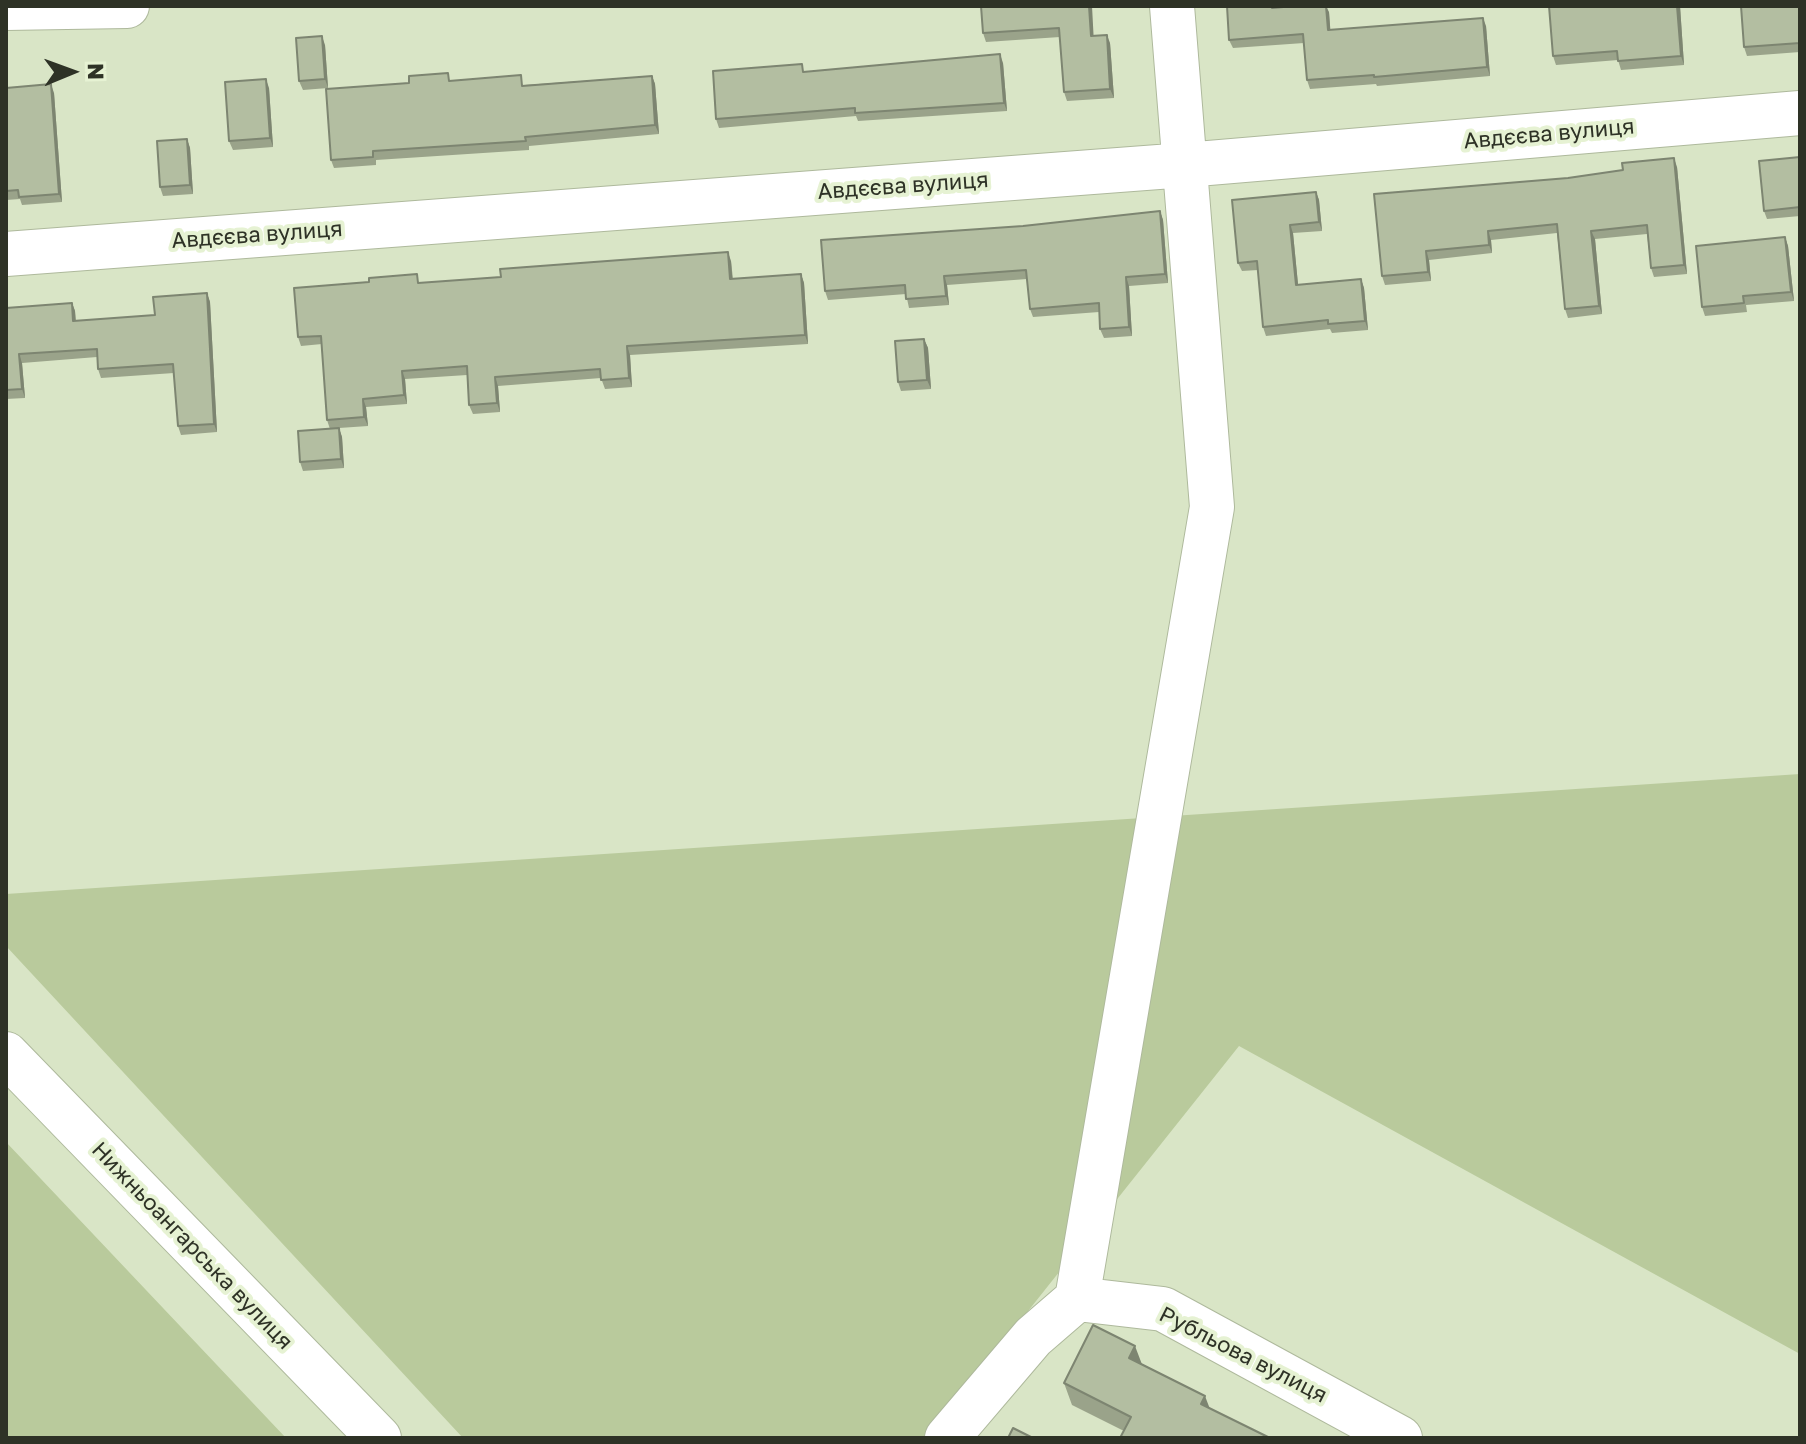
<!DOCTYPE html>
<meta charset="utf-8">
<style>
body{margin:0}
#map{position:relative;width:1806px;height:1444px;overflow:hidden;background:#d9e5c6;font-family:"Golos Text",sans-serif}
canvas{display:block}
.frame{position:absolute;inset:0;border:8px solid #2e3226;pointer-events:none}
.north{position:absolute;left:32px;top:32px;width:80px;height:80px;-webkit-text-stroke:6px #e6f2d3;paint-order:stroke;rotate:89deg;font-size:22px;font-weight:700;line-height:32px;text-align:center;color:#2e3226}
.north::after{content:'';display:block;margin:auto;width:28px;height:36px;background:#2e3226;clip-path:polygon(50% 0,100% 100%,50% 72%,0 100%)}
</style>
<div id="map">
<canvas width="1806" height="1444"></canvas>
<div class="frame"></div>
<div class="north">N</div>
</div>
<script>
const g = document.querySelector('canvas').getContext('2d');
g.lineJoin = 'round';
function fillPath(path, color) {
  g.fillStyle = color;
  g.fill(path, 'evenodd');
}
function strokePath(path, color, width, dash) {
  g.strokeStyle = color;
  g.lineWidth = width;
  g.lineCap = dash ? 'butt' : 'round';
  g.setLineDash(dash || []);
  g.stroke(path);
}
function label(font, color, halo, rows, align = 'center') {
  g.font = font + ' "Golos Text",sans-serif';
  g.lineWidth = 8;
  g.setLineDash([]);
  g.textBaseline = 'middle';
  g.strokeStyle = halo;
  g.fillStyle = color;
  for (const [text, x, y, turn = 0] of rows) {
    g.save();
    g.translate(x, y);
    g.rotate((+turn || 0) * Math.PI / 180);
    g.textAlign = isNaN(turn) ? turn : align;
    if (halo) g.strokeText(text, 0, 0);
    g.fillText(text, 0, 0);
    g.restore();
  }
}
fillPath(new Path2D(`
 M1800 774V1354L1239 1046 927 1438H463L6 946V894Z
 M6 1142 286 1438H6Z`), '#b9ca9c');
const minor = new Path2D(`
 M6 8 127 6
 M6 254 1185 165 1800 113
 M6 1054 379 1438
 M1077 1299 1212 507 1172 6
 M1077 1299 1163 1309 1400 1438
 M947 1438 1033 1337 1077 1299`);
strokePath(minor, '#aeb99c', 46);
strokePath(minor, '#fff', 44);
fillPath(new Path2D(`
 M981 6 1094 36 1110 43 1114 98 1067 101 1064 92 1060 37 986 42 983 33Z
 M1680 6 1684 65 1621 70 1618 60 1556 65 1553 56Z
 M1800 6V52L1747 56 1744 47Z
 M1275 8 1329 12 1330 30 1486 26 1490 76 1377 86 1376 84 1310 89 1307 80 1304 43 1233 48 1229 40Z
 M325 45 328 88 303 90 299 81Z
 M1003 63 1007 111 858 121 856 116 719 128 716 119 805 72Z
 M652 76 655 84 659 134 529 146V150L376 160V165L334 168 331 160 409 83 451 80 524 85Z
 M6 88 54 93 62 202 22 205 20 199 6 200Z
 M269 88 273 147 233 150 229 141Z
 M187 139 190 148 193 194 163 196 160 187Z
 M1800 157V216L1767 219 1764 211Z
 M1677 167 1687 274 1654 277 1651 268 1647 234 1595 239 1602 314 1568 318 1565 309 1557 233 1491 240 1492 253 1429 260 1431 281 1385 285 1382 276 1374 194 1568 178Z
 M1316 192 1319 200 1322 231 1293 233 1298 285 1361 279 1364 288 1368 330 1332 333 1330 329 1266 336 1263 327 1258 270 1242 271 1238 263Z
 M1160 211 1163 220 1168 283 1129 286 1132 336 1104 338 1100 329 1099 312 1033 317 1030 309 1027 279 947 285 949 305 909 308 906 294 828 300 825 291 1023 226Z
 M1785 237 1788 246 1794 301 1746 305 1747 312 1705 316 1702 307Z
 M731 261 733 279 801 274 804 283 808 344 630 355 632 387 605 389 601 378 498 386 500 412 473 414 469 405 467 375 405 379 407 404 366 407 368 426 339 428 342 437 344 468 303 471 300 462 330 429 327 420 322 344 301 346 298 337 369 282 420 283Z
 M207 293 210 302 217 432 181 435 178 426 174 373 101 378 98 369 97 357 22 363 25 398 6 399V308L72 303 75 311 76 321 155 315Z
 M924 339 928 348 931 389 901 391 898 382Z
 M1142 1364 1205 1396 1124 1431 1072 1405 1064 1383Z`), '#9aa38a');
fillPath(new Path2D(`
 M1089 6H1092L1094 44 1091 36Z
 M1326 6 1329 12 1331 38 1328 30Z
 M1677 6H1680L1684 65 1681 56Z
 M1483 18 1486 26 1490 76 1487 67Z
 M1107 35 1110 43 1114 98 1110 89Z
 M322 36 325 45 328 88 325 79Z
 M1000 54 1003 63 1007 111 1004 103Z
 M652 76 655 84 659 134 655 125Z
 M266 79 269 88 273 147 270 138Z
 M51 84 54 93 62 202 59 194Z
 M187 139 190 148 193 194 190 185Z
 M1674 158 1677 167 1687 274 1684 265Z
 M1316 192 1319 200 1322 231 1319 222Z
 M1160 211 1163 220 1168 283 1165 274Z
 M1290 225 1293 233 1299 294 1296 285Z
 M1488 231 1491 240 1492 253 1489 245Z
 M1591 231 1595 239 1602 314 1599 306Z
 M1785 237 1788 246 1794 301 1791 292Z
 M1426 251 1429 260 1431 281 1428 272Z
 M728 252 731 261 733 288 730 279Z
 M801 274 804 283 808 344 805 335Z
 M944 276 947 285 949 305 946 296Z
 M1126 277 1129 286 1132 336 1129 327Z
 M1361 279 1364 288 1368 330 1365 321Z
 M207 293 210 302 217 432 214 424Z
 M72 303 75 311 76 330 73 321Z
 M924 339 928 348 931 389 927 380Z
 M627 346 630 355 632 387 629 378Z
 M19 354 22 363 25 398 22 389Z
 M402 371 405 379 407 404 404 395Z
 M495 377 498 386 500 412 497 403Z
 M363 399 366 407 368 426 364 417Z
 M339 428 342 437 344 468 341 459Z
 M1135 1346 1143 1367 1129 1358Z
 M1205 1396 1213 1417 1201 1404Z`), '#7d8571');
const building = new Path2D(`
 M981 6H1089L1091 36 1107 35 1110 89 1064 92 1059 28 983 33Z
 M1227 6H1272V8L1295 6H1326L1328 30 1483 18 1487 67 1374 77V75L1307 80 1303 34 1229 40Z
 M1549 6H1677L1681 56 1618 61 1617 51 1553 56Z
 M1741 6H1800V43L1744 47Z
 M322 36 325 79 299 81 296 38Z
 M1000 54 1004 103 855 113V108L716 119 713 71 802 64 803 72Z
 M448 73 449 81 521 75 522 86 652 76 655 125 525 137 526 141 373 151V157L331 160 326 89 409 83V76Z
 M266 79 270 138 229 141 225 82Z
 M51 84 59 194 19 197 18 190 6 191V88Z
 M187 139 190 185 160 187 157 141Z
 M1800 157V207L1764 211 1759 161Z
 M1674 158 1684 265 1651 268 1647 225 1591 231 1599 306 1565 309 1557 224 1488 231 1489 245 1426 251 1428 272 1382 276 1374 194 1568 178 1623 170 1622 163Z
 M1316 192 1319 222 1290 225 1296 285 1361 279 1365 321 1328 324V320L1263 327 1257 261 1238 263 1232 200Z
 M1160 211 1165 274 1126 277 1129 327 1100 329 1099 303 1030 309 1026 270 944 276 946 296 906 299 905 285 825 291 821 240 1023 226Z
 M1785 237 1791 292 1743 296 1744 303 1702 307 1696 246Z
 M728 252 730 279 801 274 805 335 627 346 629 378 601 380 600 369 495 377 497 403 469 405 467 366 402 371 404 395 363 399 364 417 327 420 321 336 298 337 294 288 369 282V278L417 274 418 283 501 277 500 269Z
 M207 293 214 424 178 426 173 364 98 369 97 349 19 354 22 389 6 390V308L72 303 73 321 155 315 153 297Z
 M924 339 927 380 898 382 895 341Z
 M339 428 341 459 300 462 298 431Z
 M1093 1325 1135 1346 1129 1358 1205 1396 1201 1404 1270 1438H1120L1131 1417 1064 1383Z
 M1013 1428 1033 1438H1008Z`);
fillPath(building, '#b3bea1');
strokePath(building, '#7d8571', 2);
label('22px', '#2e3226', '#e6f2d3', [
 ["Авдєєва вулиця",1549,134,-5],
 ["Авдєєва вулиця",903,186,-4],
 ["Авдєєва вулиця",257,235,-4],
 ["Нижньоангарська вулиця",192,1246,46],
 ["Рубльова вулиця",1243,1355,27]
]);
</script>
